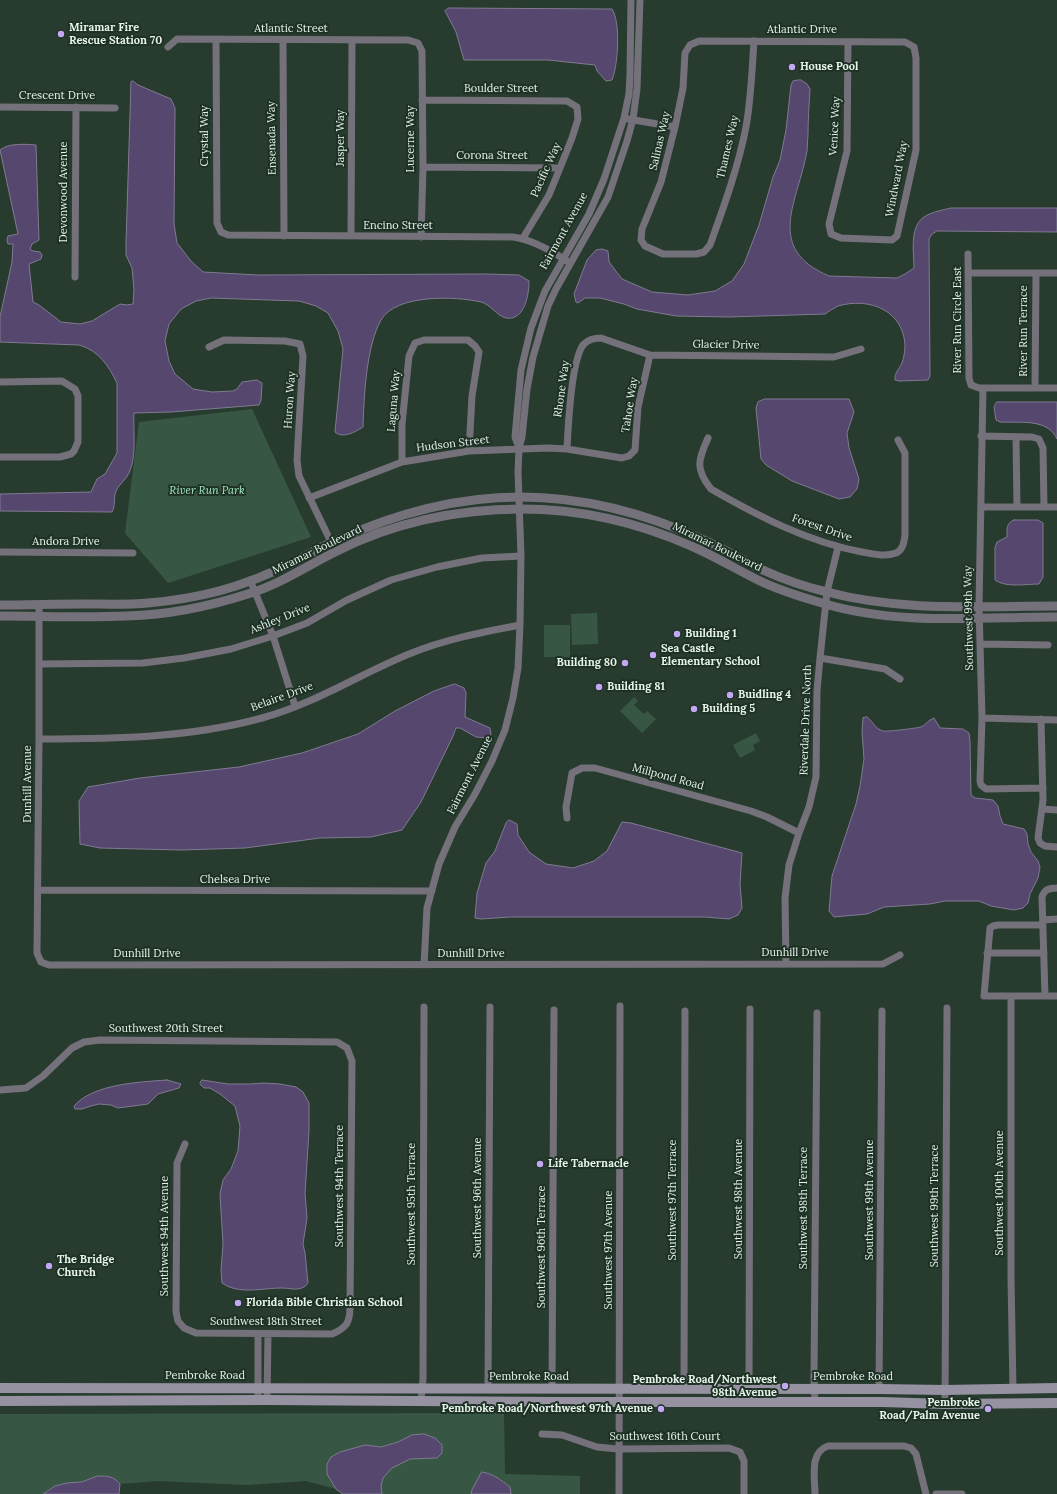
<!DOCTYPE html>
<style>
body{margin:0}
canvas{display:block;background:#273b2e}
</style>
<canvas width="1057" height="1494"></canvas>
<script>
const g = document.querySelector('canvas').getContext('2d');
g.lineJoin = 'round';
function fillPath(path, color) {
  g.fillStyle = color;
  g.fill(path, 'evenodd');
}
function strokePath(path, color, width, dash) {
  g.strokeStyle = color;
  g.lineWidth = width;
  g.lineCap = dash ? 'butt' : 'round';
  g.setLineDash(dash || []);
  g.stroke(path);
}
function label(font, color, halo, rows, align = 'center') {
  g.font = font + ' Lora,serif';
  g.lineWidth = 4;
  g.setLineDash([]);
  g.textBaseline = 'middle';
  g.strokeStyle = halo;
  g.fillStyle = color;
  for (const [text, x, y, turn = 0] of rows) {
    g.save();
    g.translate(x, y);
    g.rotate((+turn || 0) * Math.PI / 180);
    g.textAlign = isNaN(turn) ? turn : align;
    if (halo) g.strokeText(text, 0, 0);
    g.fillText(text, 0, 0);
    g.restore();
  }
}
fillPath(new Path2D(`
 M252 409 311 537 168 583 125 533 139 422Z
 M597 613 598 644 572 645 571 614Z
 M544 625H570V657H544Z
 M634 697 638 701 634 705 644 714 647 711 656 719 642 733 620 711Z
 M756 733 760 741 753 745 755 750 740 758 733 745Z
 M504 1413 505 1474 580 1476V1494H343L336 1489 306 1481 248 1485 158 1481 120 1484 119 1494H0V1414Z`), '#375744');
const water = new Path2D(`
 M449 8 612 9C621 23 618 65 612 80L606 81 597 71 595 65 548 60H464L456 32 445 11Z
 M801 80 807 84 810 89C809 105 808 120 808 135 807 142 808 150 806 156 796 205 766 249 829 276L897 278 905 274 914 268C914 253 909 227 924 217 931 212 943 210 951 208H1057V232L937 231 932 234 929 239 930 376 928 380 899 381 895 380C894 374 899 369 902 363 904 358 905 350 905 345 903 310 869 297 838 306 834 308 829 311 825 314L729 317 676 316 637 309 624 304 600 298H585L578 303 576 302 574 294 587 260 596 250 602 249 608 251 609 262 622 279 652 292 688 295 715 291 732 281 744 264 759 225 773 177 780 160 786 130 791 85 793 81Z
 M133 81 138 85 171 99 175 108 174 224 177 243 191 261 203 272 258 275 487 274 519 275 529 281C529 294 525 321 506 318 497 316 490 304 481 302 455 296 396 294 381 320 366 347 364 397 363 427 355 432 343 439 335 432L343 349 338 331 328 313 316 306 299 301 211 298 196 301 181 309 169 324 165 341 169 361 175 374 193 389 212 392 233 391 237 389 242 382 257 380 262 383 261 400 259 405 171 412 134 413C133 432 137 456 129 473 126 480 119 484 116 491 113 498 116 505 112 512L0 511V494L91 492 97 479 105 474 117 453V383C109 366 98 350 79 345L0 342V317L12 262 13 244H8L7 240 8 236 18 234 0 150C8 143 25 144 36 145L39 240 32 244 30 249 33 251 40 252 42 255 41 259 29 264 33 302 39 305 61 322 80 324 92 321 120 304 127 305 133 304 134 290 132 268 126 255V243L131 82Z
 M765 399H849L854 412 847 433 849 448 859 479 857 489 850 497 839 499 792 481 766 465 761 459 756 408 758 402Z
 M997 402H1057V439C1048 418 1019 423 1000 422L996 420 994 407Z
 M1014 520H1038L1043 523V577L1039 584C1026 584 1006 588 995 580V548L997 542 1007 537C1007 529 1006 523 1014 520Z
 M455 684 464 688 466 693 465 717 490 728 491 735 489 738 476 737 460 728H456L453 736 421 802 402 830 371 837 320 838 245 848 181 850 100 848 80 844 79 801 88 787 140 778 239 767 302 753 358 734 395 711 434 691Z
 M867 717C873 721 875 729 883 731 887 732 917 728 921 727 926 725 928 720 934 718L940 728 963 729 969 733 970 742 971 795 975 798 993 800 998 806 1000 816 1003 824 1024 829 1027 834 1028 844 1031 852 1038 861 1040 867 1038 878 1030 894 1028 903 1023 908 1014 910 991 906 979 901H945L930 904 884 907 867 914 834 917 829 911 832 876 856 804 860 786 864 759 862 732 863 718Z
 M509 820 517 824 518 835 529 852 546 864 573 868 594 861 607 851 622 822 631 823 742 853 740 884 742 908 738 915 729 919 705 917H510L481 919 475 918 477 893 486 863 495 851 506 823Z
 M167 1080 181 1084 179 1088 158 1094 148 1104 118 1108 111 1105 99 1104 91 1106 82 1109H75L74 1106C93 1084 139 1082 167 1080Z
 M202 1080 228 1084H250L263 1083 280 1084 296 1087 303 1092 309 1103V1131L305 1193 307 1218 303 1244 305 1253 308 1283C307 1284 306 1286 304 1287 297 1291 289 1288 282 1288 262 1288 239 1295 222 1283L221 1270 223 1244 220 1194 223 1180 231 1169 238 1151 240 1126 235 1106 220 1094 210 1088H204L200 1084Z
 M424 1434 435 1438 442 1445V1453L437 1458 410 1459 392 1468 383 1478 381 1486 382 1494H343L336 1489 327 1474V1464L331 1457 340 1452 365 1445 381 1447 398 1442 412 1435Z
 M482 1472C494 1474 501 1480 510 1487L511 1494H471L472 1490Z
 M98 1476C108 1476 113 1476 120 1484L119 1494H43L55 1486 67 1483 81 1482Z`);
fillPath(water, '#55476d');
strokePath(water, '#807a92', 1);
strokePath(new Path2D(`
 M216 39 217 223 221 232 228 235 513 237C531 239 555 253 570 263
 M283 40 284 236
 M754 41C752 70 751 99 746 127 738 168 724 206 710 245L704 252 696 254H663L645 246 641 240 642 229 661 182 675 127 683 88 685 53 690 45 699 41 905 42 914 47 916 58V150L897 236 892 240 841 238 831 234 829 224 847 151 848 42
 M168 47 177 39 408 40 418 43 422 51 423 167 421 237
 M422 100 567 101 577 107 578 119 572 138 560 168 549 195 523 238
 M0 107 115 108
 M628 119 675 127
 M423 167 560 168
 M351 236 352 40
 M968 254 969 378 971 385 979 388H1057
 M969 273H1057
 M75 277 76 107
 M209 347 224 340 285 341 300 344 303 356 297 460 299 476 331 542
 M0 382 62 381 75 389 78 396V442L74 451 71 454 60 457H0
 M983 388 979 606 982 718 980 781 981 785 986 789 1043 788
 M1035 388 1036 273
 M981 436 1032 437 1039 439 1043 448 1044 507
 M1016 437 1017 507
 M708 438C698 460 695 469 711 489 758 516 808 542 862 552 873 554 885 557 896 553 903 550 904 542 905 535V453L898 440
 M519 448 515 437 521 370 531 328 545 291 589 214 604 179 624 118 629 94 630 75 631 0
 M567 449C568 429 571 358 584 344 589 339 594 338 601 338L650 355 834 357 861 349
 M402 462V424L409 356 415 343 424 340H468L475 346 479 352 472 396 469 451
 M309 498 402 462 469 451 548 448 567 449 622 458 629 456 635 450 638 407 650 355
 M981 507H1057
 M0 552 133 553
 M250 580 273 636 295 706
 M39 605V739L37 953 41 962 49 965 883 964 900 955
 M980 644 1048 645
 M820 658 885 669 900 679
 M39 664 143 663 184 658 231 649 273 636 307 623 347 600 391 580 437 567 482 558 521 556
 M982 718 1057 720
 M1041 719 1043 800 1038 838 1040 843 1045 846 1057 847
 M39 739C114 739 189 738 262 718 314 704 360 674 409 654 445 639 483 632 520 625
 M1042 809 1057 810
 M567 818 566 807 572 773 582 768H595L751 811 767 817 799 833
 M38 890 432 891
 M1043 920 1057 919
 M1043 925H998L993 926 990 928 984 996H1057
 M987 953H1044
 M786 964 785 898 789 865 799 833 809 807 816 777 817 691 820 658 827 592 838 547
 M424 965 427 908 439 864 455 827 475 794 492 761 505 730 513 698 518 668 520 625 521 556 518 472 519 448 522 437 527 389 533 357 548 306 556 289 608 197 627 141 633 119 637 89 640 0
 M1011 996V1278L1013 1389
 M1045 996 1042 897C1045 888 1049 889 1057 888
 M0 1090 26 1088 43 1076 72 1048 84 1042 100 1040 337 1042 347 1048 352 1061 350 1307C350 1323 346 1328 332 1334L196 1333 184 1328 178 1321 176 1312 177 1163 185 1144
 M258 1334V1400
 M552 1388 554 1010
 M488 1389 490 1007
 M684 1389 685 1011
 M749 1389 750 1009
 M879 1389 882 1011
 M267 1400 268 1334
 M421 1401 423 1379 424 1007
 M815 1403 814 1379 817 1013
 M945 1404 947 1008
 M542 1434 562 1435 597 1447 618 1449 729 1448 740 1452 744 1461V1494
 M619 1494 620 1006
 M815 1494C815 1478 809 1452 828 1446H904L911 1448 916 1454 926 1494
 M936 1494H962`), '#74717b', 7);
strokePath(new Path2D(`
 M0 605C28 605 55 604 82 604 104 604 127 605 148 603 172 601 196 597 219 591 245 584 272 573 296 561 309 554 321 547 335 541 394 514 455 497 520 497 585 497 648 514 706 541 726 550 745 561 765 571 785 580 806 587 827 592 902 612 980 606 1057 606
 M0 616C42 616 84 618 127 616 168 615 211 606 251 593 280 584 307 566 335 552 391 523 457 509 521 509 580 509 637 522 691 546 715 556 737 570 760 581 779 590 801 597 822 603 897 626 979 617 1057 617`), '#74717b', 9);
strokePath(new Path2D(`
 M0 1388 879 1389 945 1390 1057 1388
 M0 1401 267 1400 561 1402H883L945 1404 1057 1403`), '#9792a2', 10);
for (const [x, y, r, color] of [
 [61,34,4,"#c3a7f2"],
 [792,67,4,"#c3a7f2"],
 [677,634,4,"#c3a7f2"],
 [653,655,4,"#c3a7f2"],
 [625,663,4,"#c3a7f2"],
 [599,687,4,"#c3a7f2"],
 [730,695,4,"#c3a7f2"],
 [694,709,4,"#c3a7f2"],
 [540,1164,4,"#c3a7f2"],
 [49,1266,4,"#c3a7f2"],
 [238,1303,4,"#c3a7f2"],
 [785,1386,4,"#c3a7f2"],
 [661,1409,4,"#c3a7f2"],
 [988,1409,4,"#c3a7f2"]
]) {
  const dot = new Path2D();
  dot.arc(x, y, r, 0, 2 * Math.PI);
  g.fillStyle = color;
  g.fill(dot);
  strokePath(dot, '#1d3125', 1.5);
}
label('bold 11px', '#e6f2ea', '#1d3125', [
 ["Miramar Fire",69,28],
 ["Rescue Station 70",69,41],
 ["House Pool",800,67],
 ["Building 1",685,634],
 ["Sea Castle",661,649],
 ["Elementary School",661,662],
 ["Building 80",617,663,"right"],
 ["Building 81",607,687],
 ["Buidling 4",738,695],
 ["Building 5",702,709],
 ["Life Tabernacle",548,1164],
 ["The Bridge",57,1260],
 ["Church",57,1273],
 ["Florida Bible Christian School",246,1303],
 ["Pembroke Road/Northwest",777,1380,"right"],
 ["98th Avenue",777,1393,"right"],
 ["Pembroke",980,1403,"right"],
 ["Road/Palm Avenue",980,1416,"right"],
 ["Pembroke Road/Northwest 97th Avenue",653,1409,"right"]
], 'left');
label('11px', '#e6f2ea', '#1d3125', [
 ["Atlantic Street",291,29],
 ["Atlantic Drive",802,30],
 ["Boulder Street",501,89],
 ["Crescent Drive",57,96],
 ["Venice Way",835,126,-87],
 ["Crystal Way",205,136,-90],
 ["Ensenada Way",272,138,-91],
 ["Jasper Way",341,138,-90],
 ["Lucerne Way",411,139,-90],
 ["Salinas Way",660,141,-77],
 ["Thames Way",728,147,-77],
 ["Corona Street",492,156],
 ["Pacific Way",546,170,-66],
 ["Windward Way",897,179,-79],
 ["Devonwood Avenue",64,192,-90],
 ["Encino Street",398,226],
 ["Fairmont Avenue",564,231,-61],
 ["River Run Circle East",958,320,-90],
 ["River Run Terrace",1024,331,-90],
 ["Glacier Drive",726,345,1],
 ["Rhone Way",562,389,-82],
 ["Huron Way",290,400,-86],
 ["Laguna Way",394,401,-85],
 ["Tahoe Way",630,405,-81],
 ["Hudson Street",453,444,-7],
 ["Forest Drive",822,528,19],
 ["Andora Drive",66,542],
 ["Miramar Boulevard",717,547,26],
 ["Miramar Boulevard",317,550,-26],
 ["Southwest 99th Way",969,618,-91],
 ["Ashley Drive",280,619,-22],
 ["Belaire Drive",282,697,-20],
 ["Riverdale Drive North",806,720,-88],
 ["Fairmont Avenue",470,775,-63],
 ["Millpond Road",668,777,15],
 ["Dunhill Avenue",28,784,-90],
 ["Chelsea Drive",235,880],
 ["Dunhill Drive",795,953],
 ["Dunhill Drive",147,954],
 ["Dunhill Drive",471,954],
 ["Southwest 20th Street",166,1029],
 ["Southwest 94th Terrace",340,1186,-90],
 ["Southwest 100th Avenue",1000,1193,-90],
 ["Southwest 96th Avenue",478,1198,-90],
 ["Southwest 98th Avenue",739,1199,-90],
 ["Southwest 97th Terrace",673,1200,-90],
 ["Southwest 99th Avenue",870,1200,-90],
 ["Southwest 95th Terrace",412,1204,-90],
 ["Southwest 99th Terrace",935,1206,-90],
 ["Southwest 98th Terrace",804,1208,-90],
 ["Southwest 94th Avenue",165,1236,-90],
 ["Southwest 96th Terrace",542,1247,-90],
 ["Southwest 97th Avenue",609,1250,-90],
 ["Southwest 18th Street",266,1322],
 ["Pembroke Road",205,1376],
 ["Pembroke Road",529,1377],
 ["Pembroke Road",853,1377],
 ["Southwest 16th Court",665,1437]
]);
label('italic 11px', '#a1e7bc', '#1d3125', [
 ["River Run Park",207,491]
]);
</script>
